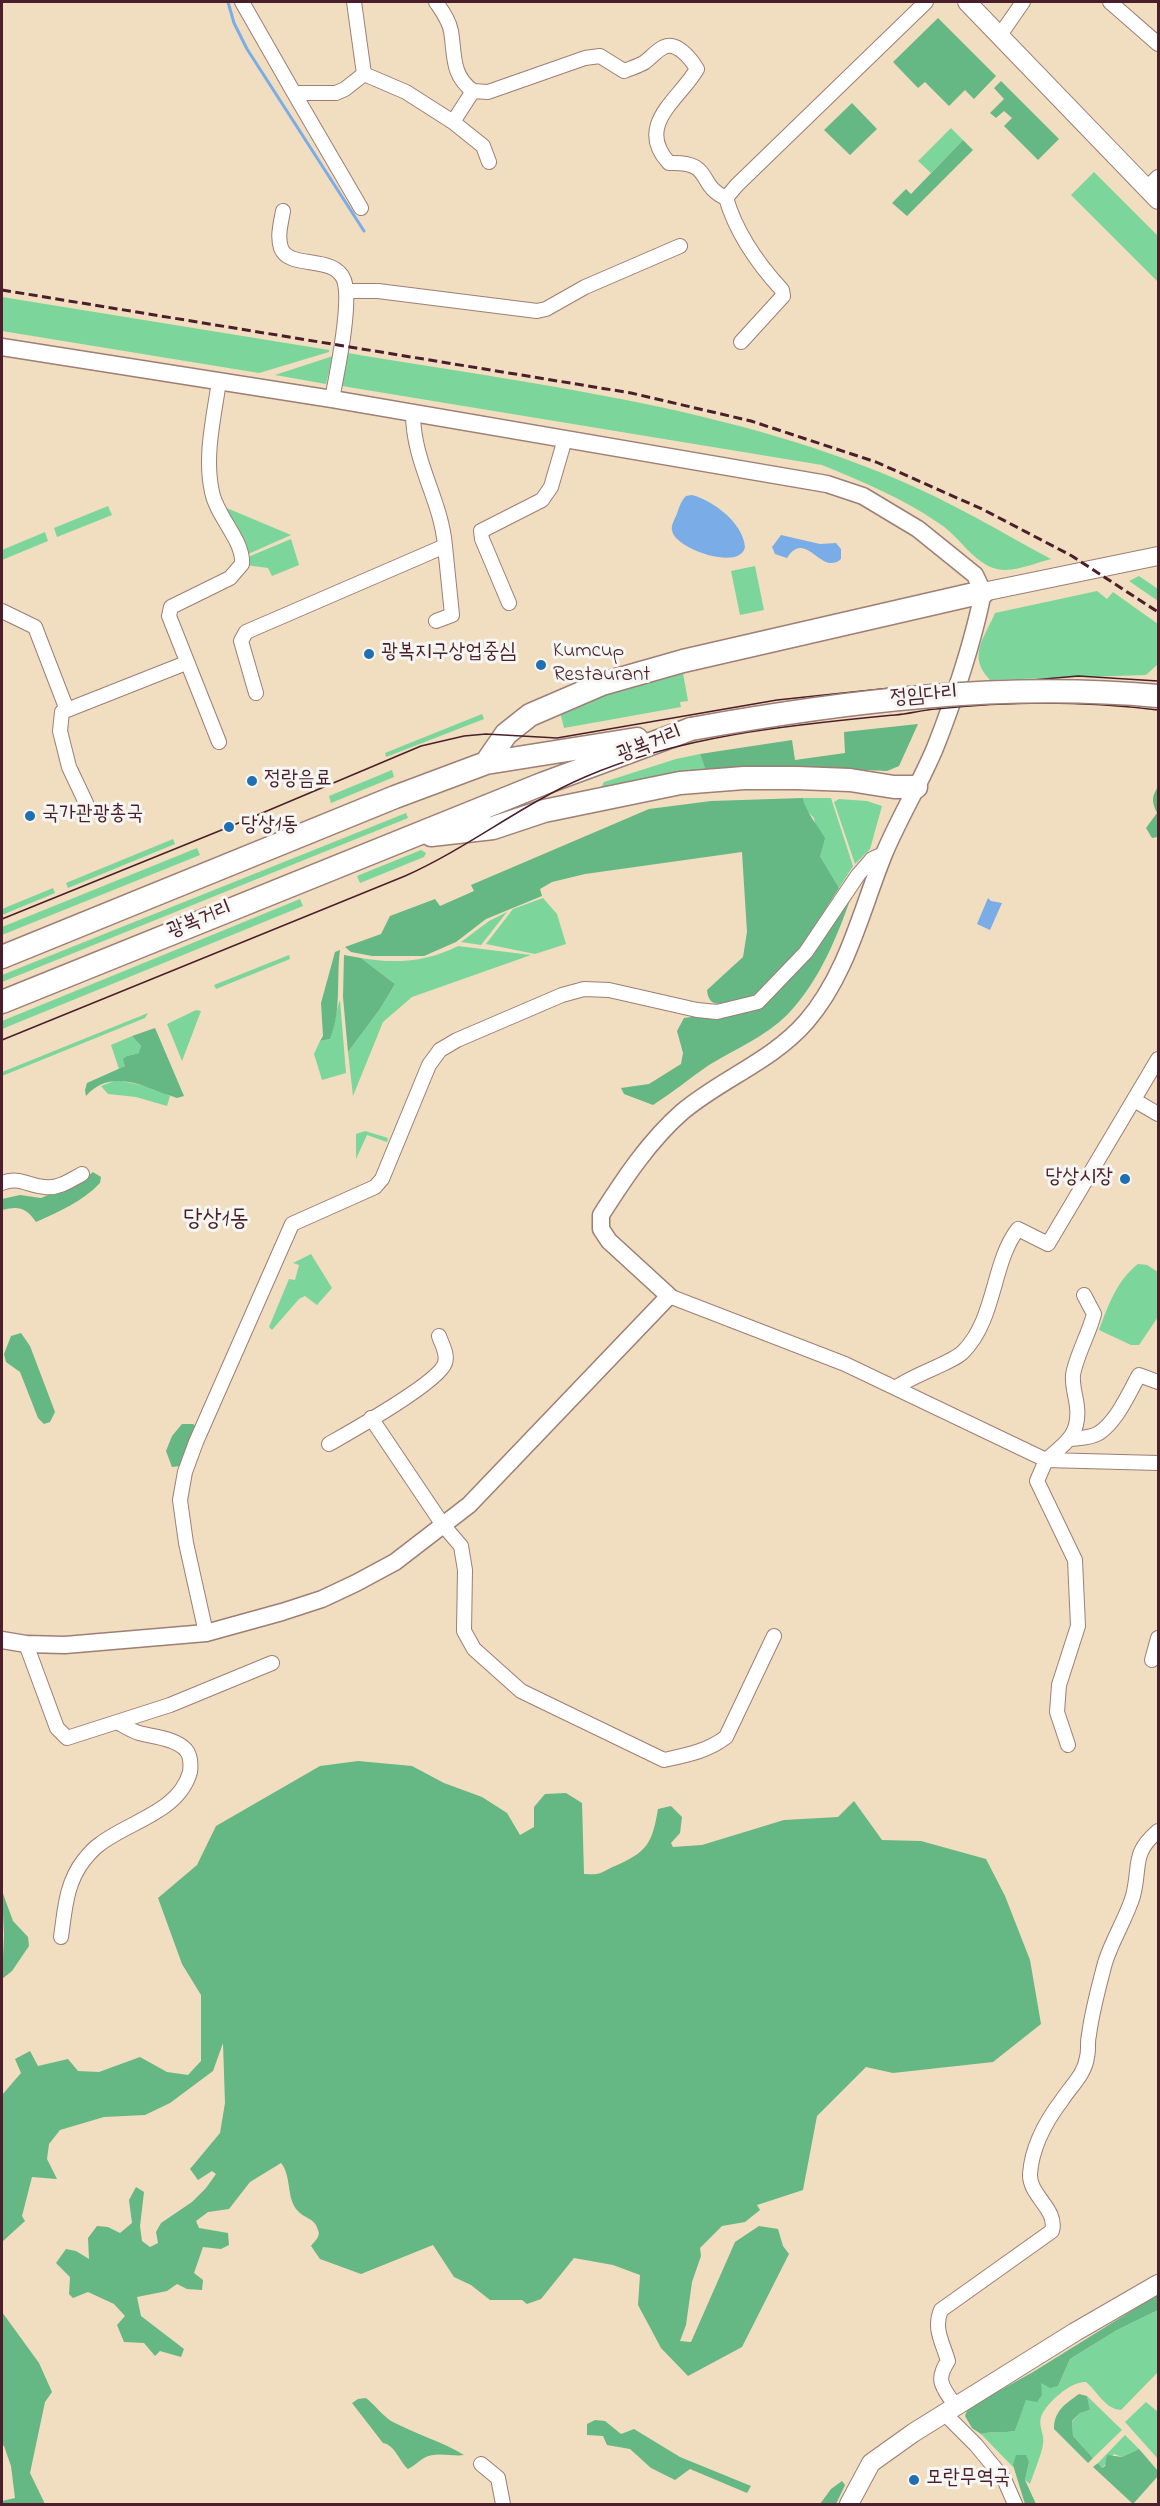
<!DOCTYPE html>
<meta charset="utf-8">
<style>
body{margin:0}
#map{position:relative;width:1160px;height:2506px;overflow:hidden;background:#f1ddbf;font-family:"Indie Flower",sans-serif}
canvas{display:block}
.frame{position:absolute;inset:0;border:3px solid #4a1f2b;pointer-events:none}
</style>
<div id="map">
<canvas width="1160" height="2506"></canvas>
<div class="frame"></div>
</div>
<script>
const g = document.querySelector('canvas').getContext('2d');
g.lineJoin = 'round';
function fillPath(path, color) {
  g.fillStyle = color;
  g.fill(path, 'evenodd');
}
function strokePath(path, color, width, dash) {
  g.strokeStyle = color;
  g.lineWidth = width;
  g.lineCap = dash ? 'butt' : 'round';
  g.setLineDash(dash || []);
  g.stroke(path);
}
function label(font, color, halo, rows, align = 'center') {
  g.font = font + ' "Indie Flower","Poor Story",sans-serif';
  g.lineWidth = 6;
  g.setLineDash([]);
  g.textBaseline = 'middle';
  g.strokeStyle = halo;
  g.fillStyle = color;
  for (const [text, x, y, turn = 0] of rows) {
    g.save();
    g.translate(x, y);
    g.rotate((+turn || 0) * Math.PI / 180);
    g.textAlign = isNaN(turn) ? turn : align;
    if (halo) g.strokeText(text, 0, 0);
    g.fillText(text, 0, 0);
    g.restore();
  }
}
fillPath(new Path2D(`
 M951 128 963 140 931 173 918 161Z
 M1094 172 1158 236V282L1071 195Z
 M2 297 329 350V352L259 373 2 331Z
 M348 353C531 384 721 405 894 478 948 500 999 531 1051 559 1035 563 1013 573 997 569 973 563 960 537 940 524 903 498 863 482 822 465L342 386Z
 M333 356 326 384 275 375Z
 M108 506 112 515 57 537 54 528Z
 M222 506 291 535 246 555Z
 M45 532 48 541 2 560V550Z
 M291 539 299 565 272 576 268 568 246 565 248 557Z
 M755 566 764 610 740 615 731 571Z
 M1139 576 1158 589V601L1129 581Z
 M1097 591 1107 599 1113 592 1158 624 1157 665 1146 675 990 680C967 656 984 639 995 613Z
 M683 673 688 701 680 702 681 707 564 728 559 708Z
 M482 714 484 719 386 757 385 753Z
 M700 754 706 771 601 788 604 782 676 759Z
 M392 770 394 777 331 803 329 796Z
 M803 798H831L853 866 839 888 820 856 814 818 806 810Z
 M839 799 867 801 882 806 870 849 855 864 834 802Z
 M406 813 408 818 2 982V975Z
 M173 839 175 844 68 888 66 883Z
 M197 848 200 855 2 935V927Z
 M421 850 426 853 424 857 360 883 357 876Z
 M53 888 55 893 2 915V909Z
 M543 898 557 914 566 944 535 954 486 944 513 909Z
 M300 899 303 906 2 1029V1021Z
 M507 912 481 945 461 942 489 921Z
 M458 946 531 955 412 997 383 1022 353 1096 348 1052 380 1009 395 984 361 958C395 964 427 962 458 946Z
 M289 955 290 959 216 989 214 985Z
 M340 1000 346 1073 322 1080 314 1054 320 1041 330 1039C335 1026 335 1013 340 1000Z
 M196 1010 201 1011 182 1061 167 1024Z
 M148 1013 145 1018 2 1076V1072Z
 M132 1036 141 1046 140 1053 127 1056 125 1066 119 1069 111 1045Z
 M117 1080 154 1088 170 1096 167 1106 136 1097 108 1094 101 1086Z
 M365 1131 388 1138 387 1142 367 1135 356 1159V1134Z
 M311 1254 332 1288 317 1305 305 1296 299 1299 272 1330 269 1327 289 1279 295 1280 299 1265 293 1263Z
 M1138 1264 1147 1265 1158 1272V1317L1139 1345H1131L1099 1330C1108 1306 1117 1280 1138 1264Z
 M1158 2310V2372L1121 2410C1105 2409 1097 2391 1086 2382 1071 2381 1046 2403 1041 2417 1038 2427 1045 2434 1043 2444 1042 2453 1033 2475 1030 2484L1025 2480 1029 2462 1013 2465 1014 2468 981 2434C993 2431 1003 2433 1015 2431L1026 2399 1041 2383 1058 2386 1070 2359 1117 2330Z
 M1087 2396 1122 2430 1093 2458 1073 2436 1072 2422 1080 2413 1090 2410Z
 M1146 2402 1158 2412V2459L1125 2422Z
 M1125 2435 1139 2449 1122 2457 1114 2454 1102 2468 1098 2463Z`), '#7cd69c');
fillPath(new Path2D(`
 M938 18 996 76 974 99 965 90 949 106 925 82 918 88 893 62Z
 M1001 81 1059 139 1038 160 1004 126 1012 118 1004 111 996 118 990 113 1004 99 994 88Z
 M852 103 877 129 850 155 824 130Z
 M963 140 973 150 907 216 892 203 906 189 911 194Z
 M918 724 899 766 887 771 795 767 706 771 700 754 792 740 795 760 845 753 844 732Z
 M1158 787V837L1152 838 1146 828 1157 813C1152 802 1151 797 1158 787Z
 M803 798C806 813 817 824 825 838L820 856 839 888C818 920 786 977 752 996 744 1001 734 1001 725 1003 713 1006 708 1001 707 990L743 957 747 932 742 852 585 874 552 882 540 889 542 896 486 919 456 942 424 956H372L351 952 345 947 381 934 390 916 435 899 440 906 474 891 471 885 649 809 711 801Z
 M855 886C839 932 821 980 787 1015 765 1037 735 1049 709 1065 690 1078 672 1093 653 1105L624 1094 621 1088 649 1084 681 1064 683 1053 677 1031 684 1018 756 1008Z
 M340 950C336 980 342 1009 330 1039L320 1041 323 1036 321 1003 335 952Z
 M344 955 361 958 395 984 380 1009 348 1052 343 997Z
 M155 1028 184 1096 177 1098C147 1089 113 1066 86 1096L85 1090 87 1083 125 1066 123 1059 127 1056 139 1053 141 1046 132 1036Z
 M93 1172 101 1177 100 1183C82 1202 60 1211 36 1222 26 1207 18 1206 2 1210V1199L20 1195 41 1198 82 1181Z
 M21 1333 30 1346 55 1412 50 1422 44 1424 38 1418 20 1372 6 1362 4 1354 11 1336Z
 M182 1424H193L198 1428 186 1459 180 1466 172 1467 166 1451 172 1436Z
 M358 1761 412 1766 444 1783 482 1797 507 1813 520 1835 534 1827V1807L545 1794 566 1793 582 1803 584 1874C603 1875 599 1873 615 1866 647 1852 652 1844 658 1809L671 1806 682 1817 680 1833 671 1843 673 1847 702 1845 784 1820 838 1817 854 1801 882 1840 921 1841 986 1859 1005 1896 1030 1960 1041 2024 993 2062 893 2073 866 2067 817 2116 803 2190 757 2205 760 2210 745 2222 722 2226 700 2248 701 2256 692 2282 686 2325 680 2341 691 2342 735 2242 759 2226 778 2229 783 2246 789 2254 742 2347 688 2376 661 2348 638 2305 640 2275 613 2265 574 2258 541 2299 527 2304 522 2300H490L471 2285 454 2277 433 2245 361 2274 320 2259 311 2246C315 2241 321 2236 318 2230 315 2218 305 2219 298 2211 286 2199 292 2176 281 2163L250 2182 229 2209 208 2212 196 2221 199 2228 228 2233 229 2245 221 2249 203 2247 194 2273 203 2280 202 2290 187 2289 177 2284 167 2291 137 2297 141 2316 184 2349 181 2357 160 2351 155 2356 144 2343 124 2342 117 2325 125 2316 114 2304 88 2292 73 2298 69 2294 70 2277 56 2263 66 2249 76 2251 89 2259 88 2238 97 2226 108 2227 120 2233 132 2223 129 2200 136 2187 144 2192 140 2226 142 2241 150 2247 158 2243 156 2232 161 2223 192 2202 206 2188 216 2174 212 2171 198 2180 190 2169 220 2133 225 2103 223 2043 213 2071 170 2103 145 2115 104 2117 60 2130 49 2144 47 2159 57 2179 32 2177 22 2216 25 2221 2 2242V2095L21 2073 15 2059 30 2051 38 2066 68 2059 78 2071 99 2072 140 2057 167 2072 188 2075 201 2061V1995L182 1964 158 1898 197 1865 216 1826 320 1766Z
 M2 1891 13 1921 28 1937 29 1946 12 1971 2 1979 4 1935Z
 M1157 2295 1158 2310 1117 2330 1070 2359 1058 2386 1050 2388 1041 2383 1042 2395 1037 2402 1026 2400 1015 2431C1003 2433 993 2431 981 2434L972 2428 965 2416 968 2408 1033 2372Z
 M2 2312 39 2363 52 2392 45 2402 30 2473 45 2504H2V2501L15 2498 11 2466 4 2446 2 2445Z
 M1079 2394 1087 2396 1090 2410 1080 2413 1072 2421 1073 2436 1093 2458 1088 2463 1054 2429C1054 2411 1065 2404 1079 2394Z
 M366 2398C375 2405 382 2415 391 2421 415 2434 441 2441 464 2455 452 2457 436 2451 424 2458 419 2461 414 2466 408 2469 399 2461 395 2445 383 2443L352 2403 358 2399Z
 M595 2420 605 2421 621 2434 634 2429 680 2457 751 2486 747 2493 690 2469 675 2480 651 2468 630 2449 607 2445 603 2436 587 2435V2424Z
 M1139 2449 1158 2471V2476L1133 2504 1093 2467 1098 2463 1102 2468 1105 2466 1107 2455 1122 2457Z
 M1016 2455H1026L1029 2462 1025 2480 1036 2504H1025L1013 2465Z
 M842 2481 845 2485 836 2504H820L831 2489Z`), '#65b784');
fillPath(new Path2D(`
 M692 495C714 501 743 523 745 547 740 572 673 548 672 530 671 526 674 520 676 516 679 509 680 502 686 496Z
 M781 535 820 544 836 543 841 549V559C821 577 806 528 787 558L775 554 772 547Z
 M988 898 991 901 1002 903 990 930 977 924Z`), '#7aade7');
strokePath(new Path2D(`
 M228 2 234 23 247 49 364 231`), '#7aade7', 3);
const minor = new Path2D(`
 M242 2 294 93H336L345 89 364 74
 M354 2 364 74 406 92 453 122 473 91
 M436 2C442 11 449 20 451 31 455 55 451 75 473 91L488 92 585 58 600 56 624 71C631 68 639 66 645 62 652 57 657 50 664 47 677 41 691 59 697 69 680 99 634 125 669 163 714 161 696 185 726 198 736 232 758 264 782 290L783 296 741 342
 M1110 2 1158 44
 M1000 35 1023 2
 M294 93 361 208
 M453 122 483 146 489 162
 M1147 188 1158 177
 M726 198 737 185 926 2
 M283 211C281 223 277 236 281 248 289 270 334 254 344 280 352 303 337 373 332 399
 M346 291H378L537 311 546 309 585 287 680 246
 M509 603 482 539 481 531 542 500 551 487 565 439
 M2 611 35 627 67 710
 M436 621 452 615 445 546
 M256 693 241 641 246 632 445 546C441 499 413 463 413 413
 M219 742 169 616 171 607 230 578 242 564C244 541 217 517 212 492 204 456 214 417 219 381
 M86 803 69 767 60 731 62 712 186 663
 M1134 1100 1158 1114
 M2 1183C18 1176 29 1186 45 1187 58 1189 71 1180 82 1174
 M669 1296 845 1364 1046 1460C1065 1444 1080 1435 1077 1407 1076 1396 1072 1387 1073 1375 1076 1356 1089 1334 1094 1314L1084 1295
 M897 1387C915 1374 952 1363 963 1352 996 1319 992 1262 1018 1229L1048 1244 1158 1059
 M371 1418 443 1525 461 1546 465 1570 464 1631 474 1649 521 1691 664 1760C687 1755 708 1751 726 1737L774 1636
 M1071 1439C1080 1438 1091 1438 1099 1433 1117 1421 1129 1393 1139 1375L1158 1382
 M329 1444C350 1432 439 1382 445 1363 448 1354 442 1345 439 1336
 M206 1633 186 1543 180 1500 185 1472 196 1442 292 1224 375 1187 382 1179 429 1065 440 1050 457 1040 562 995 584 989 609 990 697 1010 717 1012 758 1002 806 952 858 875 872 859 885 853
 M26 1644 57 1728 67 1738 170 1705 272 1663
 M1152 1660 1158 1638
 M1068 1745 1057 1712 1059 1685 1078 1626 1075 1560 1037 1481 1046 1460 1158 1463
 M61 1937C65 1909 66 1883 84 1860 88 1855 94 1848 100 1844 130 1821 179 1812 190 1772 191 1764 191 1756 186 1750 175 1738 154 1737 139 1733 132 1731 126 1727 119 1723
 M956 2407C944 2388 934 2382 948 2361 943 2343 933 2329 941 2310L1052 2231C1058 2209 1029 2196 1030 2174 1032 2146 1046 2121 1062 2100 1071 2086 1085 2074 1087 2057 1089 2050 1087 2042 1089 2035 1092 2011 1099 1986 1105 1963 1112 1940 1126 1919 1133 1896 1141 1865 1131 1854 1158 1831
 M945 2414 976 2445 1004 2479 1015 2504
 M481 2464 498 2478 503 2504`);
const tertiary = new Path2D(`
 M2 347 332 399 827 484 863 496 918 529 975 575 983 592C974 639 953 703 935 748 920 784 899 818 884 854 861 911 847 975 806 1022 772 1061 721 1079 682 1112 649 1141 624 1179 601 1215V1229L609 1241 669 1296 469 1505 395 1562 356 1583 322 1599 282 1612 206 1633 65 1645 26 1644 2 1640`);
const secondary = new Path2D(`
 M967 2 1158 200
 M983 592 1158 556
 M849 2504 871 2463 913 2433 1075 2332 1158 2284`);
const trunk = new Path2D(`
 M486 763 506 734 530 715 602 684 683 661 983 592
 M431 835 493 828 544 811 680 783 744 778H797L850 780 894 787H916
 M2 957 395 797 486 763 637 739
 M2 1002 542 784 691 729`);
strokePath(minor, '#9e7e75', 16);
strokePath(tertiary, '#9e7e75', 19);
strokePath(secondary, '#9e7e75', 20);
strokePath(trunk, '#9e7e75', 25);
strokePath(minor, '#fff', 14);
strokePath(tertiary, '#fff', 16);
strokePath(secondary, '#fff', 18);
strokePath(trunk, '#fff', 22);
strokePath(new Path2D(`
 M2 919 229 827 421 746 464 736 486 734 557 738 777 700 900 687 1010 682 1078 676 1158 681
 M2 1040 405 876C468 848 522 804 585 777 683 735 791 725 895 715 909 714 922 710 936 709 1009 701 1086 701 1158 710`), '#4a1f2b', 1.5);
strokePath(new Path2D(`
 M2 290 631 393 751 421 876 462 982 509 1072 556 1158 612`), '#4a1f2b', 3, [9, 4.5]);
const trunkBridge = new Path2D(`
 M691 729C846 701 1002 682 1158 696`);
strokePath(trunkBridge, '#9e7e75', 25, []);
strokePath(trunkBridge, '#fff', 22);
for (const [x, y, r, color] of [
 [369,654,6,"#1f6fb2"],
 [541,665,6,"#1f6fb2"],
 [252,781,6,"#1f6fb2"],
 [30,816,6,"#1f6fb2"],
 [229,827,6,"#1f6fb2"],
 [1125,1179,6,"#1f6fb2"],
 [914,2480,6,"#1f6fb2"]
]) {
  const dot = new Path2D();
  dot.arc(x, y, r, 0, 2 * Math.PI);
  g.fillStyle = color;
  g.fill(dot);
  strokePath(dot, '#f6f6f2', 2);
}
label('21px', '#4a1f2b', '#f6f6f2', [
 ["Kumcup",553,653],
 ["Restaurant",553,677],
 ["광복지구상업중심",381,654],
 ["정랑음료",264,781],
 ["국가관광총국",42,816],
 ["당상1동",241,827],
 ["당상시장",1113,1179,"right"],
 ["모란무역국",926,2480]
], 'left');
label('21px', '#4a1f2b', '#f6f6f2', [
 ["정임다리",924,697,-5],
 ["광복거리",650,745,-21],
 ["광복거리",200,921,-22]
]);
label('24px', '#4a1f2b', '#f6f6f2', [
 ["당상1동",216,1221]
]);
</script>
